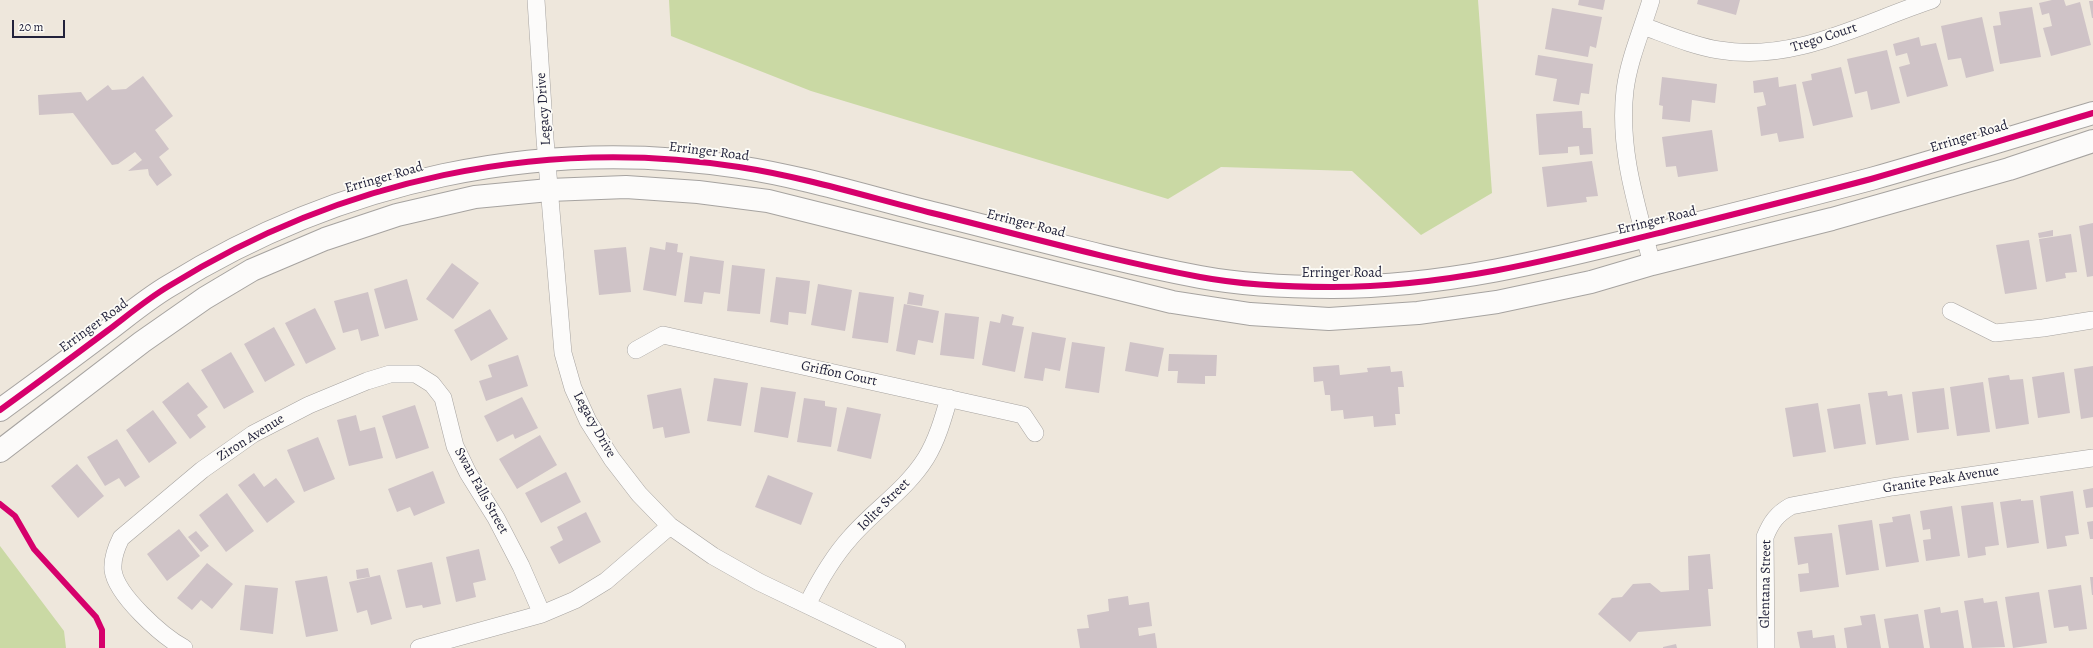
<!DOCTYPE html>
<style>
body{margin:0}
#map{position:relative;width:2093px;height:648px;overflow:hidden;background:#eee7dc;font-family:Alegreya,serif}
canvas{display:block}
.scale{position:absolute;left:12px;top:20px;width:53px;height:18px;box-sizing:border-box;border:2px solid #22223b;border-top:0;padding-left:5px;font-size:12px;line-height:14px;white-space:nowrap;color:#22223b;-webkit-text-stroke:3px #fdfcf7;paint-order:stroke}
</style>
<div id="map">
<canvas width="2093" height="648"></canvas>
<div class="scale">20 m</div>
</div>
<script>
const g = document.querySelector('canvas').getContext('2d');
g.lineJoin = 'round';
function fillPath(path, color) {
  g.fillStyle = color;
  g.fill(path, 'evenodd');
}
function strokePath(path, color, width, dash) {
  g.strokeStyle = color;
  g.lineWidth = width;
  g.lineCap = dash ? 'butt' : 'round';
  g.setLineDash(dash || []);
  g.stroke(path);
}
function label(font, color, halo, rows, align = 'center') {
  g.font = font + ' Alegreya,serif';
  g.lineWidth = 3.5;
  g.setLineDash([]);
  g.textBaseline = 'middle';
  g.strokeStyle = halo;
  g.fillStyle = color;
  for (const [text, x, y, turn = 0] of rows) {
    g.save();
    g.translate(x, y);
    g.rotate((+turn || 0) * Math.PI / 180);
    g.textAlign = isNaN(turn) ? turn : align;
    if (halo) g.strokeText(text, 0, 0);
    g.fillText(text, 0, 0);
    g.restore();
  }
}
fillPath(new Path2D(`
 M669 0H1478L1492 193 1421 235 1352 171 1221 167 1168 199 811 91 671 36Z
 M0 546 64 631 66 648H0Z`), '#cad9a4');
fillPath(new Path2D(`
 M1579 0H1605L1603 10 1578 5Z
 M1698 0H1740L1736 15 1697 4Z
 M2052 0H2064L2066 6 2080 2 2091 45 2051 56 2043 28 2052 26 2049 13 2042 15 2039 3Z
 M2089 1H2093V18H2092Z
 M2032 7 2041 57 2000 64 1993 26 2001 25 1999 12Z
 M1552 8 1602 17 1596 48 1590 46 1588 57 1545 49Z
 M1982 17 1994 71 1966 78 1961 58 1948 60 1941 26Z
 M1919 37 1921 46 1936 43 1948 86 1907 97 1899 67 1910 64 1907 53 1896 56 1893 44Z
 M1887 50 1900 103 1871 110 1867 91 1855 94 1847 59Z
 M1538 55 1593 64 1589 94 1581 93 1579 105 1553 101 1557 79 1535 75Z
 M1841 67 1853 117 1813 126 1802 82 1812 80 1811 74Z
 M143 76 173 116 155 130 169 149 159 157 172 175 157 186 149 175 148 169 128 171 142 160 135 152 118 164 112 165 73 113 39 115 38 95 81 92 87 101 108 85 112 90 126 89Z
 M1662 77 1717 84 1715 103 1692 100 1690 122 1662 119 1663 106 1659 105Z
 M1778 77 1779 87 1796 84 1804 138 1779 142 1777 133 1761 136 1757 107 1766 105 1763 92 1754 93 1753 81Z
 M1582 111 1583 128H1591L1593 154 1580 155 1579 146 1568 147V153L1539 155 1536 114Z
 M1712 130 1718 171 1678 177 1676 166 1666 167 1662 137Z
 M1592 161 1598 196 1586 197 1587 202 1547 207 1542 167Z
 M2093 223V276L2087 277 2079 226Z
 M2053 230V236L2039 238 2038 233Z
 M2071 234 2077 272 2065 273 2066 278 2046 282 2039 239Z
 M2029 240 2037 289 2005 294 1996 245Z
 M666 242 678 244 677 252 683 253 676 296 643 290 650 247 665 250Z
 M626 247 631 292 599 295 594 250Z
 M690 256 724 261 720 294 704 292 702 304 684 302Z
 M452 263 479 283 453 319 426 299Z
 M732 265 765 269 760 314 727 311Z
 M776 277 810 281 806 314 789 312 788 325 770 322Z
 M407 279 418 320 385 329 374 289Z
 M818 284 852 290 845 331 811 325Z
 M368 292 379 336 361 341 358 329 343 333 334 301Z
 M859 292 894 297 888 343 852 338Z
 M909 292 924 295 922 306 907 304Z
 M904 304 939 311 933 343 918 340 915 355 896 351Z
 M315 308 336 349 306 364 285 323Z
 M490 309 508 339 471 361 454 330Z
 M945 313 979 317 974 359 940 355Z
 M1002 314 1014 317 1012 325 1024 327 1015 372 982 365 990 321 1000 323Z
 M274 327 295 365 265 382 244 344Z
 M1032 332 1066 338 1060 371 1045 368 1043 381 1024 378Z
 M1072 342 1105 347 1099 393 1065 388Z
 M1130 342 1164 348 1158 377 1125 371Z
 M231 352 254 392 224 409 201 370Z
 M1169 354 1217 355 1216 376H1205V384L1177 383 1178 371H1168Z
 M518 355 528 386 486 401 479 381 492 377 488 365Z
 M1339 365 1340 375 1368 372 1367 368 1390 366 1391 372 1402 371 1404 387H1398L1400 414H1395L1396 425 1374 427 1373 416 1344 419 1343 410 1331 411 1330 395H1325L1323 381 1314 382 1313 367Z
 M2093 366V417L2081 419 2074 369Z
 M2064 372 2070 413 2038 418 2032 377Z
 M2009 375 2010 380 2023 379 2029 424 1996 429 1988 378Z
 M714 378 748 383 741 426 707 421Z
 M188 382 208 407 197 415 206 427 190 439 162 402Z
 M1983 382 1990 432 1957 436 1950 387Z
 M761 387 796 392 788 438 754 432Z
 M681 388 690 433 665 438 663 427 653 429 647 395Z
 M1944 388 1949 429 1917 433 1912 392Z
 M1887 391 1888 396 1902 394 1909 440 1876 445 1868 393Z
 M522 397 538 428 515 439 513 434 497 442 484 416Z
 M804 398 825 401V406L837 408 831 447 797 442Z
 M1818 403 1826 452 1793 457 1785 408Z
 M1860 404 1866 444 1834 449 1827 409Z
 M415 405 429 448 396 459 382 416Z
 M847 407 881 414 871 459 837 451Z
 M153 410 177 443 149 463 126 430Z
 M356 415 360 431 375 427 383 458 349 466 337 420Z
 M540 435 557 465 517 489 499 459Z
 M318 437 335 479 304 492 287 450Z
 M117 439 140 477 125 487 119 478 105 486 87 457Z
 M77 464 104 496 78 518 51 486Z
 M433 471 445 503 414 516 410 507 397 512 388 489Z
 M566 472 581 502 541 523 525 493Z
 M254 473 264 487 276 478 295 502 267 523 238 485Z
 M768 475 813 493 801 525 755 507Z
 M2093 488V507L2086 508 2083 490Z
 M2073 491 2079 534 2065 536 2067 546 2047 549 2040 496Z
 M227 493 254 531 226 552 199 515Z
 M2021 499V501L2033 500 2039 543 2007 548 2000 502Z
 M1993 502 1999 545 1985 547 1986 555 1968 558 1961 506Z
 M1952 506 1960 556 1926 561 1923 540 1931 539 1930 529 1923 530 1920 511Z
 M586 512 601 542 559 564 550 547 563 540 557 527Z
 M1910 514 1919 562 1886 567 1879 524 1893 522 1892 517Z
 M1872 520 1879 570 1846 575 1838 525Z
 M2093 521V539H2090L2087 522Z
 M179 529 200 556 167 581 147 554Z
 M196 531 209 546 201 552 188 537Z
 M1832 533 1839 587 1800 592 1798 574 1809 573 1808 563 1798 565 1794 537Z
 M479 549 486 580 473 583 476 597 456 602 446 557Z
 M1710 554 1713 589H1708L1711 626 1638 632 1630 642 1598 614 1612 598 1622 597 1633 584 1650 583 1661 592 1689 590 1688 556Z
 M432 562 441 604 423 608 422 605 406 608 397 570Z
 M207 563 233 584 212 609 201 600 192 610 177 598Z
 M368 568 370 577 357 579 356 570Z
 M380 575 392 619 371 625 367 610 357 613 349 582Z
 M327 576 338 631 306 637 295 581Z
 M2090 577H2093V595H2092Z
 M245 585 278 588 273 634 240 630Z
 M2081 585 2087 629 2069 631 2068 626 2054 628 2048 590Z
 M2039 592 2047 643 2013 648 2005 597Z
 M1128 596 1129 605 1149 602 1152 626 1138 628 1139 636 1155 633 1157 648H1080L1077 629 1089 628 1087 615 1109 611 1108 599Z
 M1983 598 1984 603 1997 601 2005 647 1972 648 1964 601Z
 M1940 607 1941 613 1958 610 1964 648H1930L1924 610Z
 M1875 614 1881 648H1847L1844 628 1862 625 1860 616Z
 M1918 614 1924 648H1889L1884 619Z
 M1812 630 1813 638 1834 635 1836 648H1800L1797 632Z
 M1676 644 1677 648H1663V647Z`), '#cfc3c7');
const street = new Path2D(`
 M536 0 545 139 563 353 573 388 588 421 612 459 639 494 670 526 713 556 759 582 897 648
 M1651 0C1642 30 1629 59 1625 90 1618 150 1637 206 1652 264
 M1643 26C1668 35 1693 46 1719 50 1795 63 1862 23 1932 0
 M1951 311 1995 333 2043 328 2093 320
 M636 350 663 335 1023 415 1035 433
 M807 605C819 581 832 558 850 538 874 510 906 490 926 458 937 440 943 419 949 398
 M184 648C162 636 116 595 113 570 112 558 116 548 121 538L202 470 253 434 309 405 367 381 390 374H416L432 384 443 398 455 446 468 473 496 518 521 566 542 614
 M419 648 542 614 575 600 606 581 670 526
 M1766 648 1765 537C1771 522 1777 514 1791 506L1892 487 2093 458`);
const secondary = new Path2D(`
 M0 410C36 384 71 358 107 331 127 316 147 299 169 286 340 180 540 136 739 167 804 177 868 197 932 213 1021 235 1110 260 1200 277 1243 285 1288 287 1332 287 1452 287 1563 257 1679 228 1743 212 1807 196 1871 179 1945 158 2019 135 2093 113
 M0 451 142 342 205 298 252 270 325 239 397 215 475 197 549 190 626 187 698 192 768 201 1172 302 1250 314 1329 319 1418 313 1497 302 1591 282 1652 264 1832 219 2009 169 2093 141`);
strokePath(street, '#a6a3a0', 18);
strokePath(secondary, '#a6a3a0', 24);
strokePath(street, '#fcfbfa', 17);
strokePath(secondary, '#fcfbfa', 22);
strokePath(new Path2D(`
 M0 410C36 384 71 358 107 331 127 316 147 299 169 286 340 180 540 136 739 167 804 177 868 197 932 213 1021 235 1110 260 1200 277 1243 285 1288 287 1332 287 1452 287 1563 257 1679 228 1743 212 1807 196 1871 179 1945 158 2019 135 2093 113
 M0 504 15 516 34 549 96 617 102 630V648`), '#d6006c', 6);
label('14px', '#22223b', '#fdfcf7', [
 ["Trego Court",1824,38,-18],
 ["Legacy Drive",544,109,-94],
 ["Erringer Road",1969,137,-17],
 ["Erringer Road",709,152,7],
 ["Erringer Road",384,178,-16],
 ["Erringer Road",1657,221,-14],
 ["Erringer Road",1026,224,14],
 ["Erringer Road",1342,274],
 ["Erringer Road",94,326,-36],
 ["Griffon Court",839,374,12],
 ["Legacy Drive",594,425,61],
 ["Ziron Avenue",251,438,-32],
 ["Granite Peak Avenue",1941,480,-9],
 ["Swan Falls Street",481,491,61],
 ["Iolite Street",884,505,-45],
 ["Glentana Street",1766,584,-89]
]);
</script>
